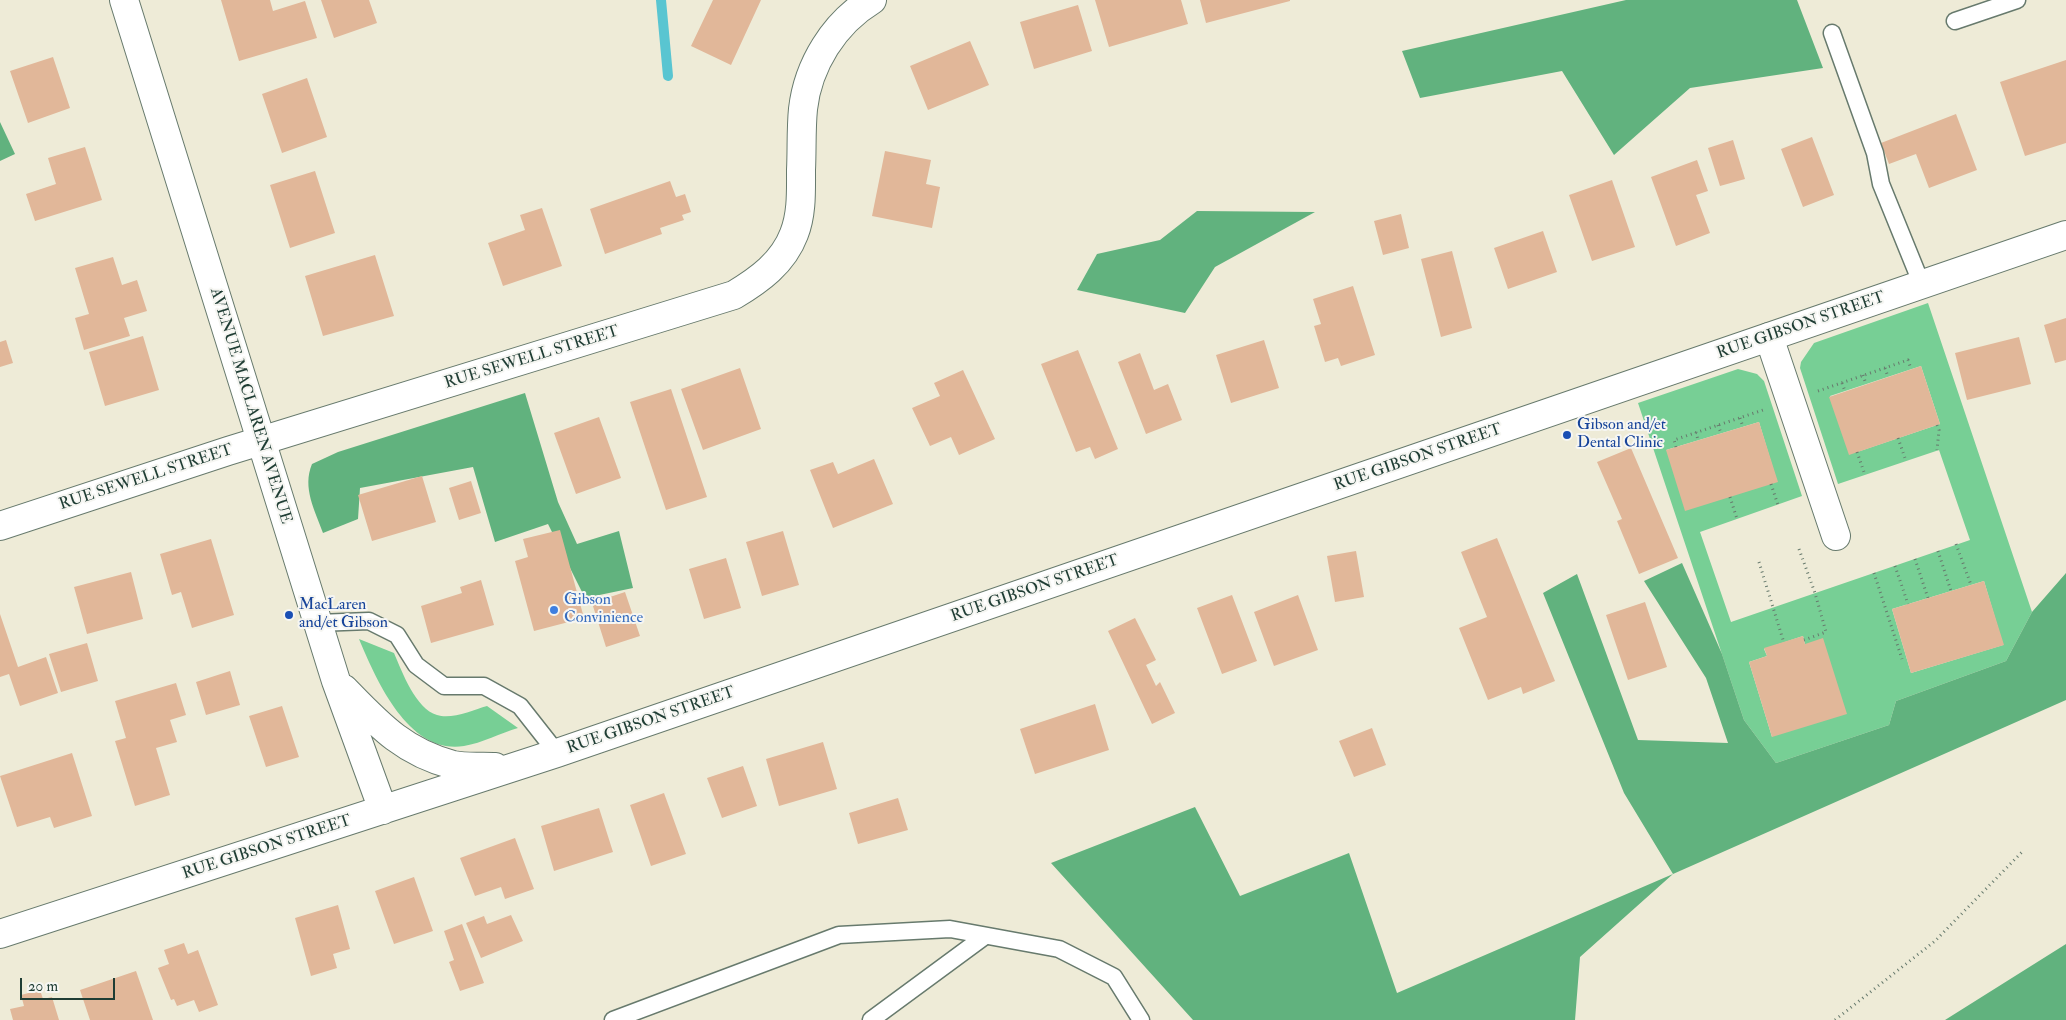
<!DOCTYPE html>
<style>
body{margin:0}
#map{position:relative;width:2066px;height:1020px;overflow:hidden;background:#eeebd7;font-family:"IM FELL Double Pica",serif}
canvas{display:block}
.scale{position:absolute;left:20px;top:978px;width:95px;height:22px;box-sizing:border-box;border:2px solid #1f3d34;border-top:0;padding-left:6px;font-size:15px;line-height:18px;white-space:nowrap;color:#1f3d34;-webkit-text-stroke:4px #f6f6f2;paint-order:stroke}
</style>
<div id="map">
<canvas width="2066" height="1020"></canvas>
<div class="scale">20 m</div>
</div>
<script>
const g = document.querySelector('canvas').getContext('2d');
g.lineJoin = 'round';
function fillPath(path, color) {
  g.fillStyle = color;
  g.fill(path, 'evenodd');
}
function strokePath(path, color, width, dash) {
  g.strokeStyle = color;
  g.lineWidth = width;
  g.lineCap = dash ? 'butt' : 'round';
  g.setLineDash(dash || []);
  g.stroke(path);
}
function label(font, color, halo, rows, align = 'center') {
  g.font = font + ' "IM FELL Double Pica",serif';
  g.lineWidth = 4;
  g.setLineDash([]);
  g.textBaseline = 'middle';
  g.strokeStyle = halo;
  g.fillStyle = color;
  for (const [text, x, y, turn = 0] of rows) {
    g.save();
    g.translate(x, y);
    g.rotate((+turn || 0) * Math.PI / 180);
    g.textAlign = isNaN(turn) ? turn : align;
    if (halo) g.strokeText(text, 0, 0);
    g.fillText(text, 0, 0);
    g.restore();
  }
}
fillPath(new Path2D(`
 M1928 303 2032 612 2006 661 1896 701 1889 725 1776 763 1744 720 1638 403 1738 369 1757 374 1764 381 1802 496 1700 532 1731 622 1970 540 1939 450 1838 484 1800 368 1801 362 1814 343ZM1921 366 1940 424 1857 452 1830 396ZM1759 422 1777 482 1666 450ZM1984 581 2003 645 1911 673 1892 609ZM1803 636 1805 644 1772 737 1749 662 1767 656 1764 649Z
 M359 639 394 653C402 672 416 709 437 715 451 720 473 710 487 706L518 728C501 733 482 743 464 746 408 755 376 679 359 639Z`), '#77cf95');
fillPath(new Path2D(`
 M1626 0H1797L1823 68 1690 88 1614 155 1562 71 1420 98 1402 51Z
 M0 122 15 154 0 161Z
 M1197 211 1315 212 1215 267 1185 313 1077 290 1097 254 1160 240Z
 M525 393 558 502 577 544 619 531 633 588 585 598 548 524 495 542 473 467 360 488 358 519 323 533C315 510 302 488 312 464L338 452Z
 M1682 563 1722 654 1744 720 1776 763 1889 725 1896 701 2006 661 2032 612 2066 573V700L1673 874 1580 957 1575 1020H1193L1051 863 1195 807 1240 896 1349 853 1397 993 1673 874 1624 793 1543 593 1577 574 1638 740 1728 743 1706 678 1644 581Z
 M2066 944V1020H1945Z`), '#61b27e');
strokePath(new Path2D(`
 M661 0 668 76`), '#59c5d1', 10);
fillPath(new Path2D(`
 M221 0H270L273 11 305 1 317 38 239 61Z
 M321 0H369L377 23 334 38Z
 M713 0H761L731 65 691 46Z
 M1095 0H1181L1188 24 1109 47Z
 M1200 0H1290V1L1206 23Z
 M1078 5 1092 51 1034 69 1020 22Z
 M970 41 989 85 928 110 910 66Z
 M53 57 70 108 28 123 10 71Z
 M2066 60V143L2025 156 2000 82Z
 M307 78 327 137 282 153 262 94Z
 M1956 114 1977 170 1929 188 1916 154 1889 164 1881 143Z
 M1812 137 1834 195 1803 207 1781 149Z
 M1733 140 1745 179 1720 186 1708 148Z
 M85 147 102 200 35 221 26 194 56 184 48 158Z
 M885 151 931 160 926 184 940 187 932 228 872 216Z
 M1697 160 1708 191 1696 195 1710 233 1676 246 1651 177Z
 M315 171 335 233 290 248 270 185Z
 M1612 180 1635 247 1592 261 1569 195Z
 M670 181 676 197 685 194 691 212 682 215 684 220 660 228 662 234 605 254 590 209Z
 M542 208 562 266 503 286 488 243 525 230 520 215Z
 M1401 214 1409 248 1383 255 1374 221Z
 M1543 231 1557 272 1508 289 1494 248Z
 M1452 251 1472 328 1441 337 1421 259Z
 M375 255 394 316 323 336 305 276Z
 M113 257 122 285 137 280 147 311 124 318 130 336 84 350 75 318 89 314 75 268Z
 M1353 286 1375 355 1341 366 1338 358 1325 362 1314 326 1321 324 1313 299Z
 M2066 318V360L2055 363 2044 325Z
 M143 336 159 390 105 406 89 352Z
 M2019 337 2031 384 1967 400 1955 353Z
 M6 340 13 363 0 367V342Z
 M1264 340 1279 388 1231 403 1216 355Z
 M1078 350 1118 449 1095 459 1090 447 1076 452 1041 364Z
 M1140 353 1154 390 1168 384 1182 420 1146 434 1118 362Z
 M1921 366 1940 424 1849 455 1829 397Z
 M740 368 761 429 703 450 681 389Z
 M963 370 995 439 959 455 951 437 930 446 912 408 940 396 934 383Z
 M671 389 707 497 666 510 630 402Z
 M599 417 621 478 576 494 554 433Z
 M1759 422 1778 482 1685 511 1666 450Z
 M1631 448 1678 558 1639 574 1617 521 1622 519 1597 462Z
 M874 459 893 504 833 528 810 470 833 462 838 474Z
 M422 476 436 522 372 541 358 495Z
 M471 481 481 513 459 520 449 488Z
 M560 530 584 618 534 631 515 561 528 557 523 539Z
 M783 531 799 585 762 596 746 542Z
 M1497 538 1555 681 1523 694 1521 687 1488 700 1459 628 1487 617 1461 552Z
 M211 539 234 615 192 628 181 592 172 595 160 554Z
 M1356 551 1364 597 1335 602 1327 556Z
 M726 558 741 608 704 619 689 569Z
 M131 572 143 619 87 634 74 587Z
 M481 580 494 625 431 643 421 606 462 593 460 587Z
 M1984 581 2004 645 1911 673 1892 609Z
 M625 592 640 636 606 647 592 603Z
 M1232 595 1257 661 1222 674 1197 608Z
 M1298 595 1318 650 1274 666 1254 612Z
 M1645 602 1667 667 1628 680 1606 615Z
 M0 614 18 667 46 657 58 693 20 706 9 674 0 677Z
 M1135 618 1156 660 1146 665 1156 686 1160 682 1175 713 1152 724 1108 631Z
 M1803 636 1805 644 1823 638 1847 714 1772 737 1749 662 1767 656 1764 648Z
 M87 643 98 681 61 692 49 654Z
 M230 671 240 705 206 715 196 682Z
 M176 683 186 715 170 720 177 742 156 748 170 795 135 806 115 741 126 738 115 701Z
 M1095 704 1109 750 1035 774 1020 729Z
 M282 706 299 757 266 767 249 716Z
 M1372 728 1386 765 1354 777 1339 741Z
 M823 742 837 789 779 806 766 759Z
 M72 753 92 816 54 828 50 817 17 827 0 776Z
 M743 766 757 806 722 818 707 778Z
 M664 793 686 854 651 866 630 805Z
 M898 798 908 830 858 844 849 813Z
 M599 808 613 852 554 871 541 826Z
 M515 838 534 889 505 899 501 887 475 896 460 858Z
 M414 877 433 931 394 944 375 891Z
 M338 905 350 949 333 954 337 968 311 976 295 918Z
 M511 915 523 941 481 958 466 923 484 916 487 924Z
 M462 924 484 983 460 991 449 962 454 960 444 931Z
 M184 943 188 954 198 950 218 1005 199 1012 194 1000 177 1006 174 999 171 1000 158 968 169 964 164 950Z
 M136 971 153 1020H90L80 990Z
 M40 990 43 999 52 997 59 1020H13L10 1009 24 1006 21 995Z`), '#e1b799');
const lane = new Path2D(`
 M1955 21 2017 0
 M1832 33 1875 153 1881 184 1922 285
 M318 623 369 621 397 635 416 665 444 686H484L520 706 557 753
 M613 1020 839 935 950 929 1059 949 1114 977 1141 1020
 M871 1020 985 936`);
const street = new Path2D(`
 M1769 337 1836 536
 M0 526 228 451 734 295C759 280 783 263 794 234 802 214 801 191 801 170 802 150 801 129 803 109 808 65 834 23 872 0`);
const secondary = new Path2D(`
 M124 0 336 681 383 810
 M344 689C378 724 403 752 453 765 466 768 482 766 495 767
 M0 934 557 753 2066 235`);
strokePath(lane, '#677a6d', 19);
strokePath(street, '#677a6d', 30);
strokePath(secondary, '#677a6d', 30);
strokePath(new Path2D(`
 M1885 368 1888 377
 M1863 375 1866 384
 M1842 383 1845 391
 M1818 391 1908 360 1911 369
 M1740 418 1743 427
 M1718 425 1721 433
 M1937 425 1939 430 1937 450
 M1696 432 1698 440
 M1898 438 1906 461
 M1676 447 1674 440 1763 410
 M1857 452 1865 475
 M1771 484 1778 505
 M1730 497 1737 519
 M1956 544 1971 585
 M1799 549 1815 593 1826 632 1804 640
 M1938 551 1951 591
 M1915 559 1928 598
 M1759 562 1784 643
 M1895 566 1908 604
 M1874 573 1902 659
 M1835 1020 1935 941 2023 851`), '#677a6d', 3, [1, 4]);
strokePath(lane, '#fff', 16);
strokePath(street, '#fff', 28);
strokePath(secondary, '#fff', 28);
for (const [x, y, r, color] of [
 [1567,435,5,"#1a4fb4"],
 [554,610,5,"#3f7fe0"],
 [289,615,5,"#1a4fb4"]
]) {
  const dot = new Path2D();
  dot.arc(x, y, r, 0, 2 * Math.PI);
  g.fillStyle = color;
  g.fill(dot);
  strokePath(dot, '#f6f6f2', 2);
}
label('16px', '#1f3d34', '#f6f6f2', [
 ["RUE GIBSON STREET",1801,326,-19],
 ["RUE SEWELL STREET",532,358,-17],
 ["AVENUE MACLAREN AVENUE",250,406,73],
 ["RUE GIBSON STREET",1418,458,-19],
 ["RUE SEWELL STREET",146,478,-18],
 ["RUE GIBSON STREET",1035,589,-19],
 ["RUE GIBSON STREET",651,721,-19],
 ["RUE GIBSON STREET",267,848,-18]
]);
label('16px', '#164399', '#f6f6f2', [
 ["Gibson and/et",1577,426],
 ["Dental Clinic",1577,444],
 ["MacLaren",299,606],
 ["and/et Gibson",299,624]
], 'left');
label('16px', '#366cbe', '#f6f6f2', [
 ["Gibson",564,601],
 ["Convinience",564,619]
], 'left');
</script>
